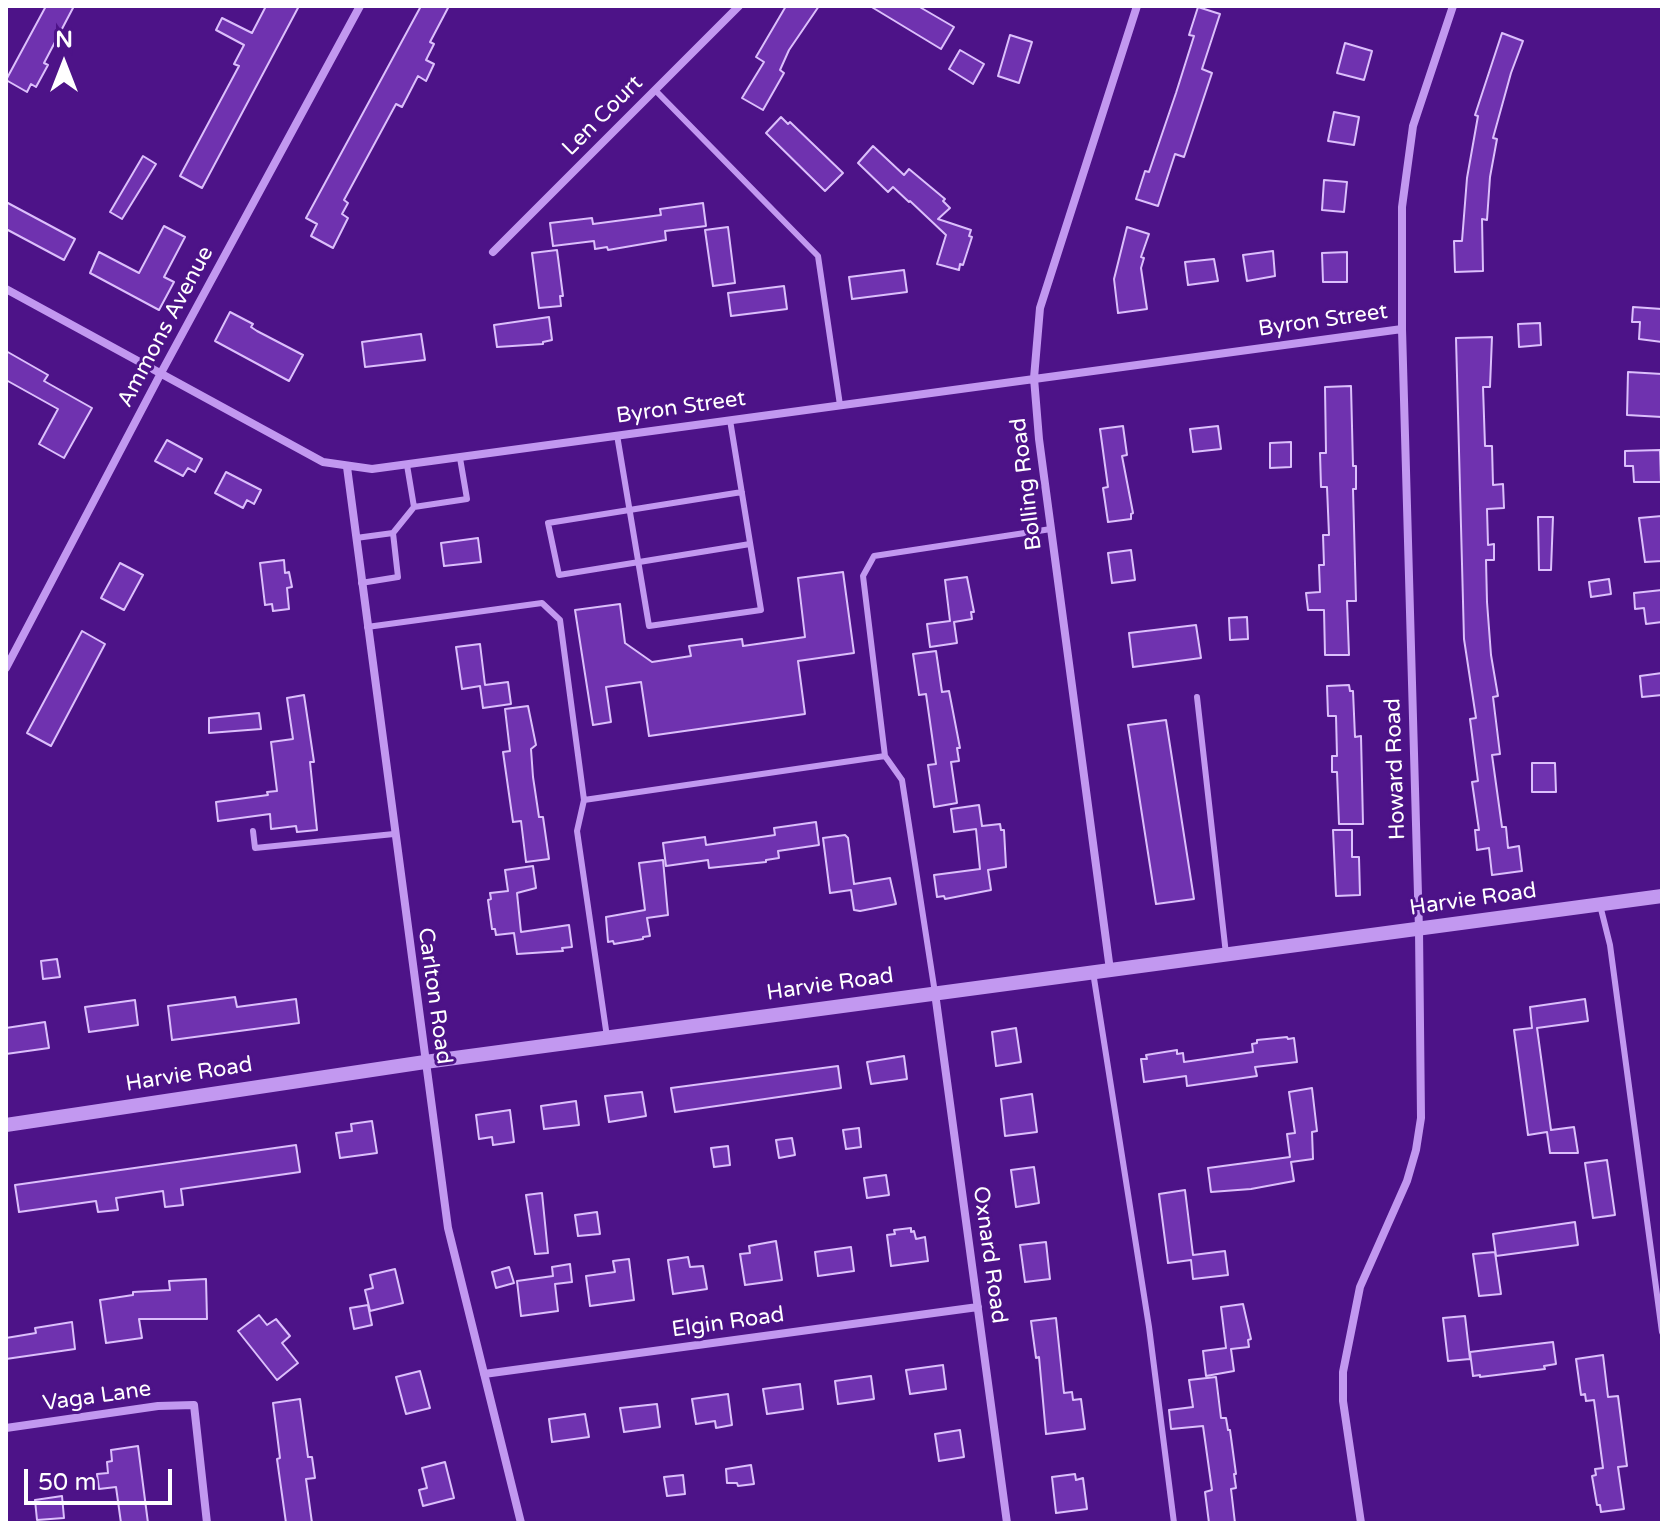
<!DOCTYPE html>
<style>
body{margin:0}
#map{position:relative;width:1668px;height:1529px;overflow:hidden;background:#4d1388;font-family:"Varela Round",sans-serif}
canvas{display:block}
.frame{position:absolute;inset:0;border:8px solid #fff;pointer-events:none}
.north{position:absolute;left:24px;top:24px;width:80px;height:80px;-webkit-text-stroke:6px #4d1388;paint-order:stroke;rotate:0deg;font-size:22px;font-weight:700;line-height:32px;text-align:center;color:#fff}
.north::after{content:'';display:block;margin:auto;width:28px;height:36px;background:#fff;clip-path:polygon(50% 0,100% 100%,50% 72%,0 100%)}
.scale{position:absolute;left:24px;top:1469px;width:148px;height:36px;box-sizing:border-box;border:4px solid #fff;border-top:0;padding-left:10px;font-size:24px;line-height:28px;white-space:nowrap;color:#fff;-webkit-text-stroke:6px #4d1388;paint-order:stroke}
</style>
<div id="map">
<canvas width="1668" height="1529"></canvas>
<div class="frame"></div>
<div class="north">N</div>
<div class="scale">50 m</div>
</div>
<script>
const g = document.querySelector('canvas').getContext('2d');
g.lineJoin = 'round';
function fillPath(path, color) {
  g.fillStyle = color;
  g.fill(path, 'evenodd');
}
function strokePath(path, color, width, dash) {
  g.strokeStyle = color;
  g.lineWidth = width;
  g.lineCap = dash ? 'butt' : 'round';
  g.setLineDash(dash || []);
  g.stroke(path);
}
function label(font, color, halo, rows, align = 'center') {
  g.font = font + ' "Varela Round",sans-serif';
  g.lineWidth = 6;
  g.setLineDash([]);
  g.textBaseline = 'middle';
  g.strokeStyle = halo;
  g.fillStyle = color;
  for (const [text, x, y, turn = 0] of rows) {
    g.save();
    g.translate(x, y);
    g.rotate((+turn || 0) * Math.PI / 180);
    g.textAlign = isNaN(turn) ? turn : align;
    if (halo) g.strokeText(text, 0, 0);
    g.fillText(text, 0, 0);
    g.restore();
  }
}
const building = new Path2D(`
 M46 6H74L44 63 48 65 36 87 31 84 27 92 6 80Z
 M266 6H299L202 188 180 176 239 66 234 64 244 45 216 30 222 18 252 33Z
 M421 6H449L430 42 434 44 426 60 434 64 426 81 418 76 402 107 396 104 344 200 348 203 342 214 348 218 333 248 311 236 317 224 306 218Z
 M786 6H819L789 50 780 70 784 73 763 110 742 98 764 62 756 57Z
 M870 6H918L954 27 941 49Z
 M1198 7 1220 14 1202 69 1212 73 1184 157 1175 154 1158 206 1136 199 1145 171 1149 172 1176 93 1194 36 1189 35Z
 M1502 33 1523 41 1511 73 1493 138 1497 139 1490 177 1487 220 1482 219 1483 271 1455 272 1454 241H1462L1467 178 1478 116 1475 115Z
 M1010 35 1032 42 1019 83 998 76Z
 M1345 43 1372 51 1364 80 1337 73Z
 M960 50 984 64 973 84 949 69Z
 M1334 112 1359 117 1354 145 1328 141Z
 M781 117 788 124 790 122 843 173 825 191 766 133Z
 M873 146 904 175 909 169 945 199 943 201 950 208 938 219 971 230 969 236 972 237 963 265 960 264 959 270 937 264 946 235 910 201 909 202 893 187 888 192 858 163Z
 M143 156 156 164 122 219 110 212Z
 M1324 180 1347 182 1344 212 1322 210Z
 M6 202 75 239 64 260 6 229Z
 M703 203 706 226 665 231 666 240 608 250 607 247 595 249 594 241 553 246 550 223 592 218 593 224 661 215 660 209Z
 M164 226 185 237 164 277 174 282 159 310 90 273 99 252 139 273Z
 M728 227 735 283 713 286 705 230Z
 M1127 227 1149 234 1141 257 1144 258 1141 268 1147 309 1118 313 1114 279Z
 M557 250 563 296H560L561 306 539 308 532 253Z
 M1273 251 1275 276 1247 281 1243 255Z
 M1347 252V282H1323L1322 253Z
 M1214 259 1218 281 1188 285 1185 262Z
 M904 270 907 292 852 299 849 277Z
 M784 286 787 309 731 316 728 293Z
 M1633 307 1662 309V342L1639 339 1640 322H1632Z
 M230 312 253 324 251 327 257 331 303 355 289 381 215 341Z
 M549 317 552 340 543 342V344L497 347 494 325Z
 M1540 323 1541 345 1519 347 1518 324Z
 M421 334 425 360 365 367 362 342Z
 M1492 337 1490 387H1483L1485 446H1492L1493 485 1503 484 1504 508 1487 509 1488 545 1494 544V560H1486L1487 602 1491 655 1498 696 1493 697 1500 754 1492 755 1502 827H1506L1508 848 1519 846 1522 871 1492 875 1489 848 1477 850 1475 830H1479L1472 782 1478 781 1470 719 1476 718 1464 639 1456 338Z
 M6 351 48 375 44 381 92 408 64 458 39 444 58 409 6 380Z
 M1628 372 1662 374V417L1627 415Z
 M1351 386 1353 466H1356V489H1353L1356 601H1347L1349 655H1325L1324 610H1308L1306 593 1320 592 1319 565H1324L1323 535H1329L1327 487H1321L1320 453H1326L1325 387Z
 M1123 426 1127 455 1122 456 1133 513 1131 514V519L1108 522 1103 488 1108 487 1100 429Z
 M1218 426 1221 449 1193 452 1190 429Z
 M167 440 202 459 195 472 188 468 183 476 155 461Z
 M1291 442V467L1270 468V443Z
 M1660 450 1661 482H1634L1633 466H1625V451Z
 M226 472 261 490 254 504 247 500 243 508 215 493Z
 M1662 516V561L1645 562 1639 518Z
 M1538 517H1553L1551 570H1539Z
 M478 538 481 562 444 566 441 543Z
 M1131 550 1135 580 1112 583 1108 553Z
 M284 560 285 573 289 572 292 587 287 588 289 609 273 611 272 604 265 605 260 563Z
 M120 563 143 575 124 610 101 598Z
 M843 572 854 653 798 661 805 714 649 736 641 682 606 687 611 722 593 725 575 610 620 604 625 643 652 662 691 656 689 646 742 639 743 646 805 637 798 578Z
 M967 577 974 612H971L972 619 954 622 957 643 930 647 927 624 950 621 945 580Z
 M1609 579 1611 594 1591 597 1589 582Z
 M1662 590V622L1646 624 1644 608 1635 609 1634 593Z
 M1247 617 1248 639 1230 640 1229 618Z
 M1196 625 1201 658 1133 667 1129 633Z
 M82 631 105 644 51 746 27 733Z
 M480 644 485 685 508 682 511 704 483 708 480 686 462 689 456 647Z
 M936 651 942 692 949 691 960 748H957L959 761 951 762 957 803 934 807 928 765 936 764 926 694 919 695 913 654Z
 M1662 673V695L1642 697 1640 676Z
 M1349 685 1350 691H1353L1355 737 1361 736 1363 824H1339L1337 772H1332V756H1337L1336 716H1328L1327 686Z
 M304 695 314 762H310L317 830 297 832 296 826 271 829 270 814 218 821 216 802 268 795 267 792 277 791 271 742 293 739 287 698Z
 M528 706 536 745 531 749 533 777 539 817H543L549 859 526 862 521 821 513 822 503 752 510 751 505 709Z
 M259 713 261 729 209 733V718Z
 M1166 720 1194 899 1156 904 1128 725Z
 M1532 763H1555L1556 792H1532Z
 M979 805 982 826 1000 824 1001 830H1004L1006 867 988 870 991 890 945 899 944 896 937 897 934 875 980 869 976 829 954 832 951 809Z
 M816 822 819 845 778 851 779 858 766 860V862L709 868 708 860 666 866 663 843 705 837 706 845 775 835 774 828Z
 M1333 830H1352V857H1359L1360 895 1336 896Z
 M845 835 848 838 854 884 890 878 896 904 860 911 854 910 851 890 830 893 823 838Z
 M663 860 668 915 647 918 650 936 643 937V939L614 944 613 941 608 942 606 917 645 910 639 863Z
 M533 866 536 888 517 893 521 932 569 925 572 947 562 948 563 951 517 954 514 933 496 935 495 929H492L488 900 491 899 490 893 508 891 505 870Z
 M57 959 60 977 43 979 41 961Z
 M235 997 237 1007 296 999 299 1023 172 1040 168 1006Z
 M1585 999 1588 1021 1537 1028 1551 1130 1574 1127 1578 1153H1550L1547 1132 1528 1135 1514 1030 1532 1028 1530 1007Z
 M135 1000 138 1025 89 1032 85 1007Z
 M45 1022 49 1048 6 1054V1028Z
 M1016 1028 1021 1062 996 1066 992 1032Z
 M1287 1037 1288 1039 1294 1038 1297 1062 1255 1067 1257 1076 1187 1086 1186 1076 1144 1082 1141 1059H1147L1146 1055 1177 1050V1054L1183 1053 1184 1062 1253 1052 1252 1044 1257 1043V1040Z
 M904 1056 907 1079 871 1084 867 1062Z
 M838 1066 841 1088 675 1112 671 1088Z
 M1312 1088 1317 1131 1312 1132 1313 1159 1291 1162 1294 1181 1251 1189 1211 1192 1208 1168 1290 1157 1287 1134 1295 1133 1289 1092Z
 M642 1092 646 1116 609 1122 605 1096Z
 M1032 1094 1037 1132 1005 1136 1001 1099Z
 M576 1101 579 1125 544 1129 541 1106Z
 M510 1110 514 1142 493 1145 492 1137 479 1139 476 1115Z
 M372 1121 377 1153 340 1158 336 1133 352 1131 351 1124Z
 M859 1128 861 1147 846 1149 843 1130Z
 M792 1138 795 1155 779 1158 776 1140Z
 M296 1145 300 1172 181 1189 183 1205 165 1207 163 1191 116 1198 118 1210 98 1212 96 1201 19 1212 15 1185Z
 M728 1146 730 1165 714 1167 711 1148Z
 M1607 1160 1615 1215 1593 1218 1585 1163Z
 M1034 1167 1039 1203 1016 1207 1011 1170Z
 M886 1175 889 1195 867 1198 864 1178Z
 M1185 1190 1193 1255 1225 1251 1228 1275 1193 1279 1191 1260 1168 1263 1159 1194Z
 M542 1193 548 1253 535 1254 526 1195Z
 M597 1212 600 1234 578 1236 575 1215Z
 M1575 1222 1578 1245 1496 1256 1493 1234Z
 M911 1228V1232L914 1231 916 1239 925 1237 928 1261 891 1266 887 1235 895 1234 894 1230Z
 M776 1241 782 1280 745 1285 740 1254 750 1253 749 1246Z
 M1046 1242 1050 1279 1025 1282 1020 1245Z
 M851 1247 854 1271 818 1276 815 1252Z
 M1495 1252 1501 1294 1479 1296 1473 1254Z
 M688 1257 690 1267 703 1266 707 1289 673 1294 668 1260Z
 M629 1259 634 1300 590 1306 586 1276 615 1272 613 1261Z
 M570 1264 572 1282 555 1284 558 1311 521 1316 517 1281 553 1276 552 1267Z
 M509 1267 514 1283 496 1288 492 1272Z
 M395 1269 403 1303 370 1311 365 1290 373 1288 370 1275Z
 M206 1279 207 1319H139L142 1338 106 1343 100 1300 133 1295V1292L170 1290 169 1281Z
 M1243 1304 1251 1339 1248 1340 1249 1347 1231 1349 1234 1371 1206 1376 1203 1351 1226 1348 1221 1307Z
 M368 1305 372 1325 354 1329 350 1308Z
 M259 1315 267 1325 276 1319 290 1336 282 1343 298 1363 277 1380 238 1331Z
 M1465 1316 1470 1359 1448 1361 1443 1318Z
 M1056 1318 1064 1393 1072 1392 1073 1400 1081 1399 1085 1429 1046 1434 1039 1357 1036 1358 1031 1321Z
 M72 1322 75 1349 6 1359V1338L36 1333 35 1328Z
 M1553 1342 1556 1364 1544 1366 1545 1369 1480 1377V1375L1473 1376 1470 1352Z
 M1603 1355 1608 1397 1618 1396 1627 1466 1618 1467 1624 1509 1601 1512 1600 1505H1597L1592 1476 1596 1475 1595 1469 1603 1468 1594 1400 1586 1401 1585 1394 1581 1395 1576 1359Z
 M943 1365 946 1389 910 1394 906 1370Z
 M420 1371 430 1408 406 1414 396 1377Z
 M871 1376 874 1399 838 1404 835 1381Z
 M1216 1377 1221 1418H1226L1228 1430H1230L1236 1474H1234L1236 1488 1231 1489 1235 1523H1209L1205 1492 1212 1490 1203 1426 1171 1429 1169 1410 1193 1407 1189 1380Z
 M800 1384 803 1409 767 1414 763 1389Z
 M728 1394 732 1425 716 1428 715 1421 696 1424 692 1399Z
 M300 1399 308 1457H312L315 1478 306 1479 312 1523H286L277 1459 280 1458 273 1403Z
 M657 1404 660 1427 624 1432 620 1408Z
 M585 1414 589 1437 552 1442 549 1419Z
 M960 1430 964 1457 939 1461 935 1434Z
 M138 1446 148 1523H121L116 1487 99 1489 97 1474 108 1473 107 1462 112 1461 111 1450Z
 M445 1462 454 1498 423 1506 419 1490 427 1488 422 1468Z
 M751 1465 754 1484 738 1486 737 1483H727L726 1469Z
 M1075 1474 1076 1480 1083 1478 1087 1509 1056 1513 1052 1477Z
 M683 1475 685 1494 667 1496 664 1477Z
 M62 1496 64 1518 37 1520 35 1500Z`);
fillPath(building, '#6f32af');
strokePath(building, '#dcbffc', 2);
strokePath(new Path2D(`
 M655 90 818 256 840 405
 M617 435 649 626 761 610 730 420
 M742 492 548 523 559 575 750 544
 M414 507 467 499 460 458
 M393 533 414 507 407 465
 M356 538 393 533 398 577 361 583
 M367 627 542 603 560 620 584 800 577 831 607 1037
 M1197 697 1226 954
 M584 800 885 756
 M253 831 255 848 394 834
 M1600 905 1610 945 1662 1332
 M1093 972 1149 1327 1174 1523
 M935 993 902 780 885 756 863 576 874 556 1051 529`), '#c298f0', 6);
strokePath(new Path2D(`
 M493 252 739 6
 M6 289 323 462 372 469 1402 329
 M347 467 448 1228 521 1523
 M6 668 161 373 360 6
 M1110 970 1039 439 1034 378 1040 308 1137 6
 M935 993 1007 1523
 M484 1374 978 1307
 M6 1428 158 1406 194 1405 207 1523
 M1361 1523 1343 1401V1372L1360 1287 1407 1181 1416 1150 1421 1118 1419 930 1402 329V207L1413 126 1453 6`), '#c298f0', 8);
strokePath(new Path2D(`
 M6 1125 425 1062 1662 896`), '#c298f0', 14);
label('22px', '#fff', '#4d1388', [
 ["Len Court",603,116,-45],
 ["Byron Street",1323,321,-8],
 ["Ammons Avenue",166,327,-62],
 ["Byron Street",681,408,-8],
 ["Bolling Road",1027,484,-97],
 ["Howard Road",1396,769,-92],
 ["Harvie Road",1473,900,-8],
 ["Harvie Road",830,985,-8],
 ["Carlton Road",434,996,82],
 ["Harvie Road",189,1075,-9],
 ["Oxnard Road",989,1255,82],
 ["Elgin Road",728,1323,-8],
 ["Vaga Lane",97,1397,-8]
]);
</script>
